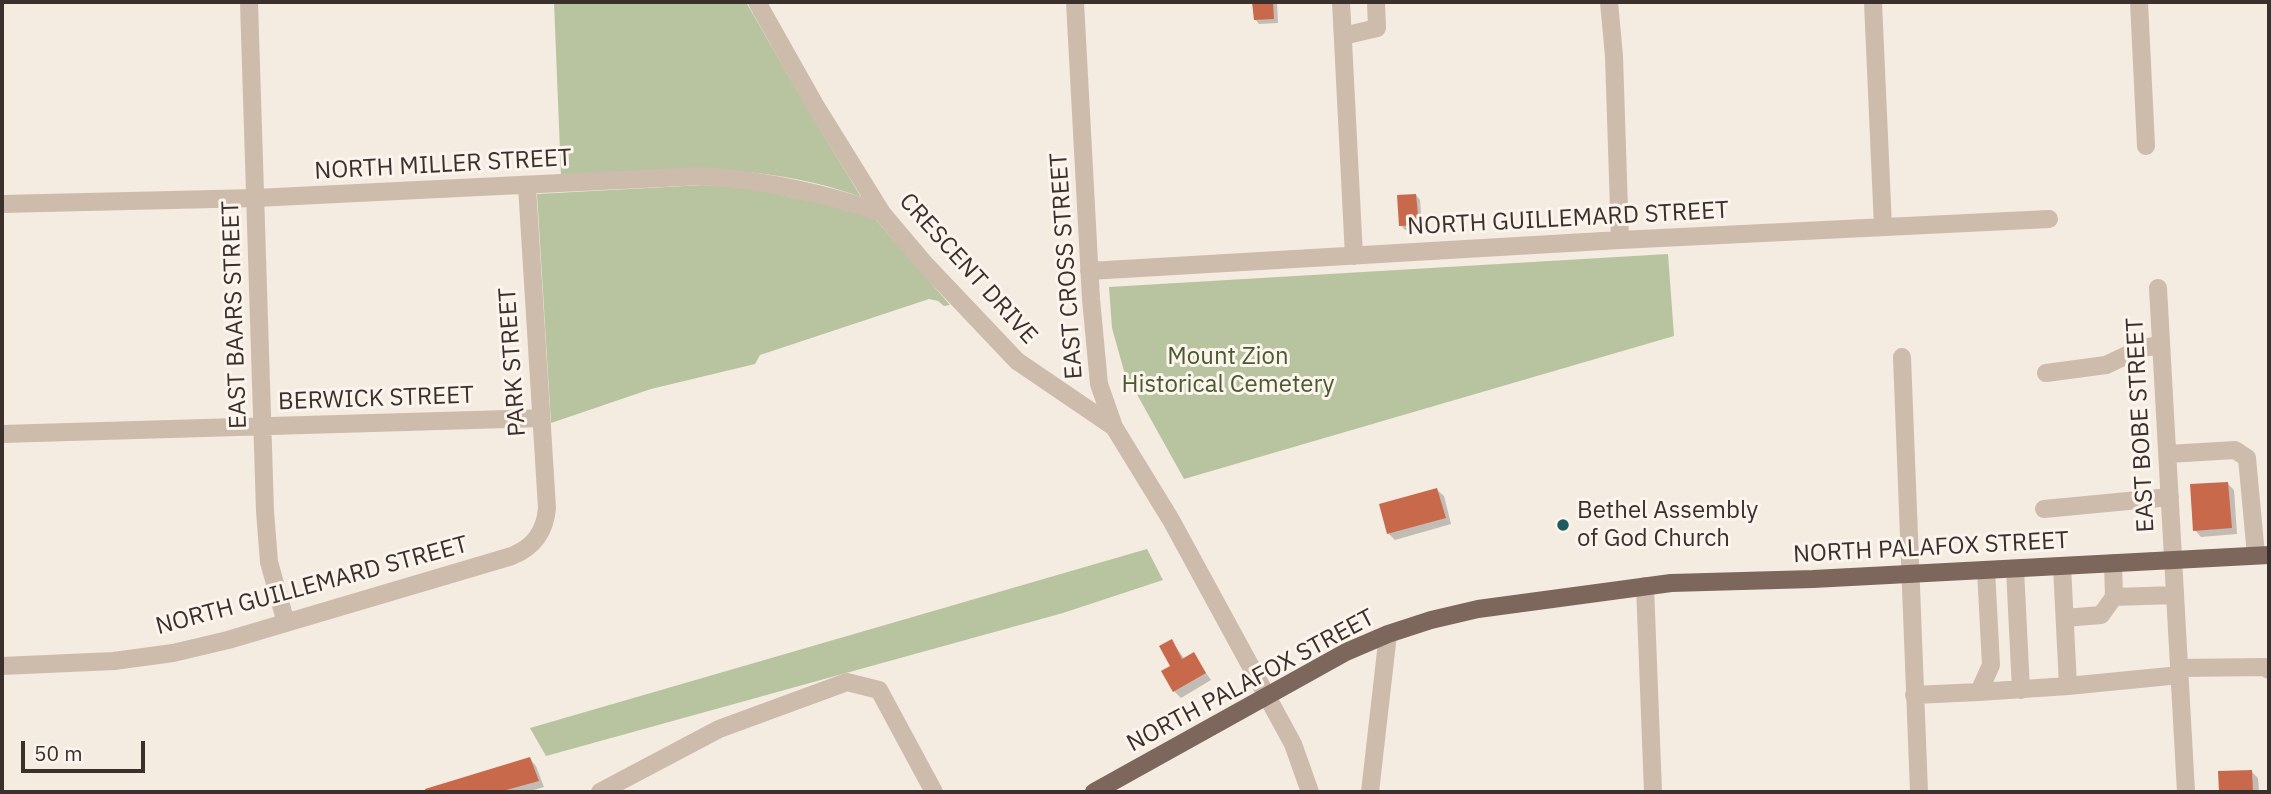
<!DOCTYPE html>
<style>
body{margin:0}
#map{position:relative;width:2271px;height:794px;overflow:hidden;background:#f4ebe1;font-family:"IBM Plex Sans",sans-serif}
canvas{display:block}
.frame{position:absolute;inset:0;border:4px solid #3b302b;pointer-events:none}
.scale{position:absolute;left:21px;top:741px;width:124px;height:32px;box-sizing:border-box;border:4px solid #3b302b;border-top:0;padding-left:9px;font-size:21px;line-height:24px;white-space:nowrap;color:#3b302b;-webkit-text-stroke:5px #fbf5ee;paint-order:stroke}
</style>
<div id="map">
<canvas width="2271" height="794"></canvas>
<div class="frame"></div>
<div class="scale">50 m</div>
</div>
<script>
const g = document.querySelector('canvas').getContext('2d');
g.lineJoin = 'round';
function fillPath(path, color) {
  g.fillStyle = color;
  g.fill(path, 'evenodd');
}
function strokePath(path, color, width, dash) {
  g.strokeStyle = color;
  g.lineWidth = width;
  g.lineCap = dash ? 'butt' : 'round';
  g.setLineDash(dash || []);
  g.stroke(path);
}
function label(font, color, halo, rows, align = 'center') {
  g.font = font + ' "IBM Plex Sans",sans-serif';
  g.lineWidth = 6;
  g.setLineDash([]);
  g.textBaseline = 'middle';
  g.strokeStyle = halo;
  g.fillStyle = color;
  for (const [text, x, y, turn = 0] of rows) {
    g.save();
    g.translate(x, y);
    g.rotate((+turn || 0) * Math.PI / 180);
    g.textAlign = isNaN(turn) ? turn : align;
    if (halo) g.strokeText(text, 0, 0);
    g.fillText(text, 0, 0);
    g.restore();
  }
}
fillPath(new Path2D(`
 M554 2H746L807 108 861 197C761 161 664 168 561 176Z
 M703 185 748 188 840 207 876 220 950 305 944 306 938 301 929 299 760 355 755 364 651 389 551 423 537 194Z
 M1668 254 1674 336 1184 479 1124 371 1112 328 1109 287Z
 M1147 549 1163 580 1063 613 546 756 530 728Z`), '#b8c4a0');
fillPath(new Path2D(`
 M1254 2H1277L1278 23 1259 24 1255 19Z
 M1416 195 1420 200 1422 228 1405 230 1401 225Z
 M2227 483 2234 490 2237 534 2201 537 2195 530Z
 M1437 490 1444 496 1451 524 1395 540 1388 533Z
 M1172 641 1185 660 1193 654 1211 680 1181 698 1174 691Z
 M530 759 536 766 544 787 527 792H420Z
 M2251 771 2258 778 2259 792H2221L2220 773Z`), '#0003');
fillPath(new Path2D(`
 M1252 2H1273L1274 19 1254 20Z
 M1416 194 1419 225 1399 226 1397 195Z
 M2228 482 2232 528 2193 531 2190 484Z
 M1437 488 1446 518 1387 534 1379 504Z
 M1172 639 1182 659 1194 652 1206 673 1173 692 1161 671 1170 666 1159 646Z
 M530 757 539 781 499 792H426L425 789Z
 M2252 770 2253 792H2219L2218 771Z`), '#c8694b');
strokePath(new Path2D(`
 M249 2 265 511 269 562 286 623
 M757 2 815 105 882 213 925 264 1017 361 1114 427
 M1075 2 1091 299 1099 384 1114 427 1171 520 1293 744 1310 792
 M1341 2 1354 256
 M1609 2 1614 56 1620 240
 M1873 2 1883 227
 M2139 2 2146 146
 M1343 36 1377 28 1376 2
 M2 204 256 198 703 176C767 181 821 192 882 213
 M1089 271 1620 240 2049 219
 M2158 288 2186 792
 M1902 357 1919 792
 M2046 373 2106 365 2142 348 2161 345
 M2 434 541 418
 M2168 454 2235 450 2247 458 2256 555
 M2044 509 2170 497
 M2113 563 2114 597
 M2062 566 2068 686 2180 675
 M2015 569 2021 690
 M1645 586 1653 792
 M2065 618 2101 615 2114 597 2175 595
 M2 666 114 661 173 653 228 640 512 556C534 547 545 532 547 508L527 186
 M2179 668 2265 667 2269 670
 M1979 692 2068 686
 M1914 695 1979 692 1991 665 1986 570
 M600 792 719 729 847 682 879 690 934 792
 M1370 792 1388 634`), '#cdbbac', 18);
strokePath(new Path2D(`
 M1094 792 1346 652 1388 634 1431 620 1478 609 1671 583 1813 579 2269 555`), '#7d675c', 18);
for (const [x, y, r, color] of [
 [1563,525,7,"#1f5a5e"]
]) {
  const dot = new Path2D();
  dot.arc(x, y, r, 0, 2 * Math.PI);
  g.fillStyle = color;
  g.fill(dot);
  strokePath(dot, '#fbf5ee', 2.5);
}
label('24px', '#3b302b', '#fbf5ee', [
 ["NORTH MILLER STREET",443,165,-3],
 ["NORTH GUILLEMARD STREET",1568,219,-3],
 ["EAST CROSS STREET",1067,266,-94],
 ["CRESCENT DRIVE",968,269,48],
 ["EAST BAARS STREET",235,315,-92],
 ["PARK STREET",513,362,-94],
 ["BERWICK STREET",376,399,-2],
 ["EAST BOBE STREET",2141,425,-93],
 ["NORTH PALAFOX STREET",1931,548,-3],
 ["NORTH GUILLEMARD STREET",312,586,-15],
 ["NORTH PALAFOX STREET",1251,681,-28]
]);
label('24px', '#4a5a2e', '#fbf5ee', [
 ["Mount Zion",1228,357],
 ["Historical Cemetery",1228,385]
]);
label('24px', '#3b302b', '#fbf5ee', [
 ["Bethel Assembly",1577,511],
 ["of God Church",1577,539]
], 'left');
</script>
